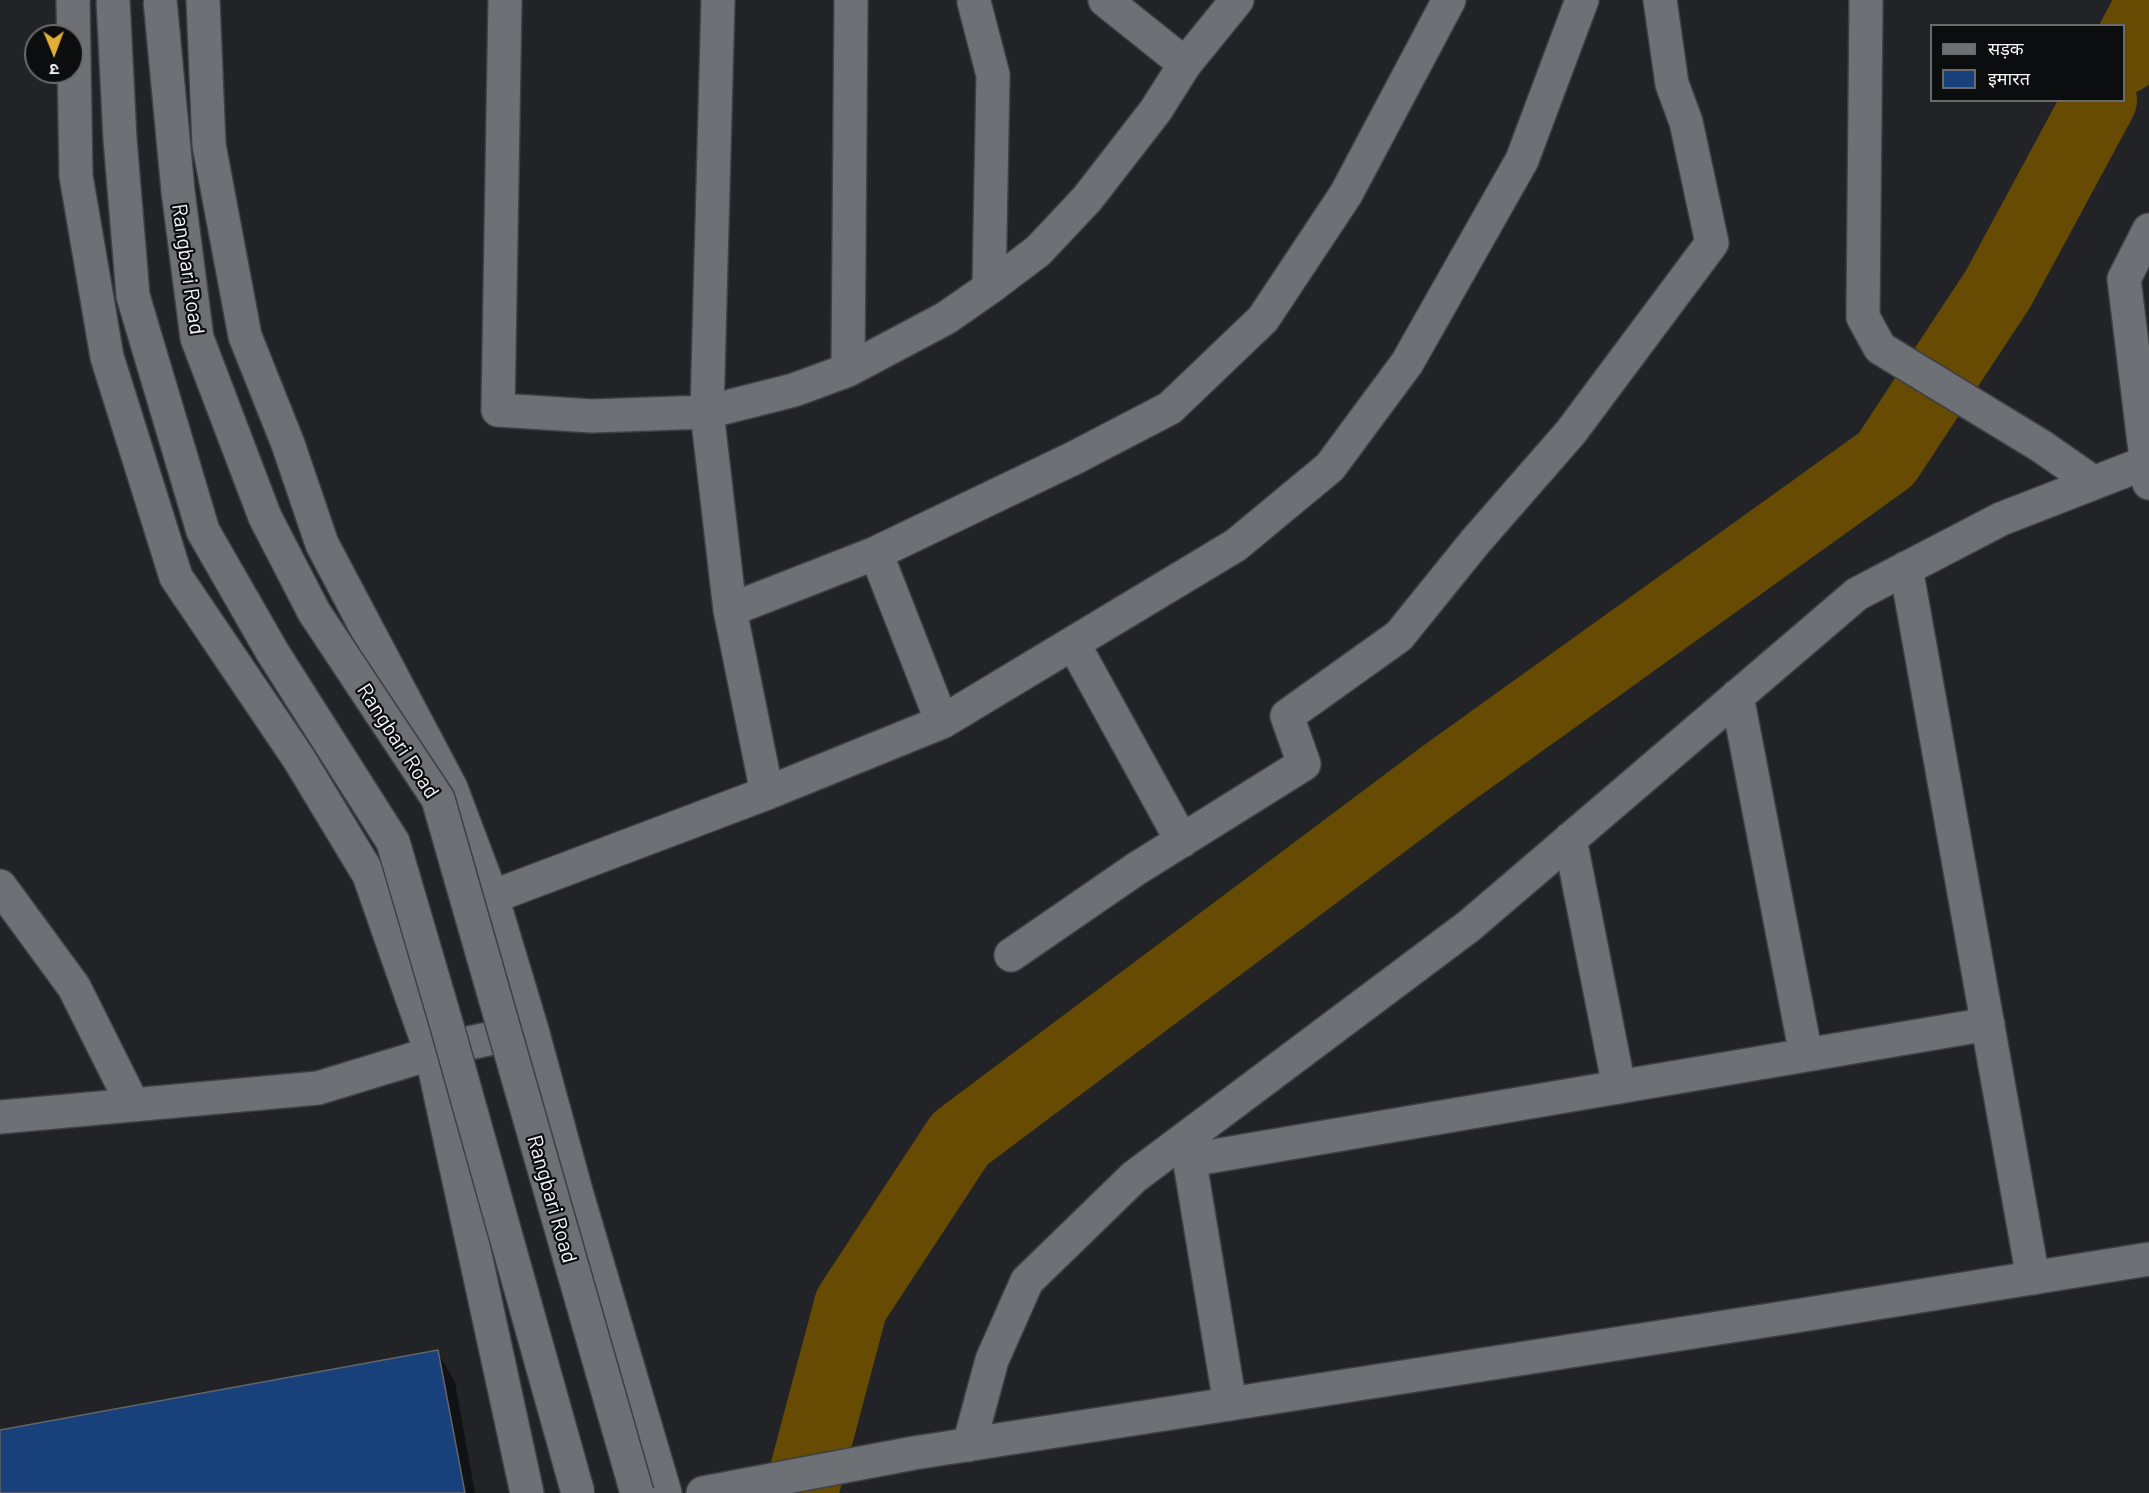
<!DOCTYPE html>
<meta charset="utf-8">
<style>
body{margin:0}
#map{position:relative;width:2149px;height:1493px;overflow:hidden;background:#212327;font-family:Barlow,"Noto Sans Devanagari",sans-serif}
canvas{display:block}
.legend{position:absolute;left:1930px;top:24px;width:195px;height:78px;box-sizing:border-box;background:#0c0d0e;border:2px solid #686a6b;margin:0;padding:8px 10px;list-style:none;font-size:18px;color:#f3f5f7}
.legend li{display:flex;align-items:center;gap:12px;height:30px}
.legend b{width:30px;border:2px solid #686a6b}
.north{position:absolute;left:24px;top:24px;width:60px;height:60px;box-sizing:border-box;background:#0c0d0e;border:2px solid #686a6b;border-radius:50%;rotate:179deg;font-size:16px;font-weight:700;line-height:24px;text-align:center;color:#f3f5f7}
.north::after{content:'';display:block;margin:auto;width:21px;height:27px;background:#e2ae34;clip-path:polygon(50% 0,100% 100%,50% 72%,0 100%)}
</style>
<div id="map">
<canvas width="2149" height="1493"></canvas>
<ul class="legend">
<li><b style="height:8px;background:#6d7074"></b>सड़क</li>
<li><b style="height:16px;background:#18407b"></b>इमारत</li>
</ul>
<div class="north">उ</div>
</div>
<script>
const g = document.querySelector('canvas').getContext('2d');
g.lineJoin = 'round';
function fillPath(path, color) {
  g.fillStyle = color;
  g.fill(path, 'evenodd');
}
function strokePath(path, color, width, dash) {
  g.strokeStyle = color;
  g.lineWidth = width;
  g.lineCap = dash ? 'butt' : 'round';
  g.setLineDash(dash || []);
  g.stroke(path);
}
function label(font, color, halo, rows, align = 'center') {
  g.font = font + ' Barlow,sans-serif';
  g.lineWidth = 4.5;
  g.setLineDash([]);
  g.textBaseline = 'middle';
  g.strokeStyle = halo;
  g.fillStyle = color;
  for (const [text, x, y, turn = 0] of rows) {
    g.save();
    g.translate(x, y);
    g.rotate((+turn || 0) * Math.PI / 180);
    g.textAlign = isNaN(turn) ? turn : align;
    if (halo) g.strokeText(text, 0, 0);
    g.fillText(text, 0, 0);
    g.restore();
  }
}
fillPath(new Path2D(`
 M437 1351 455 1382 475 1493H0V1431Z`), '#0007');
strokePath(new Path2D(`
 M2124 57 2149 10
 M801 1493 851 1305 960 1139 1447 774 1886 459 1998 289 2100 100`), '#674b02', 74);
const building = new Path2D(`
 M438 1350 465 1493H0V1430Z`);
fillPath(building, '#18407b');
strokePath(building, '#626468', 1.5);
const minor = new Path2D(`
 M73 0 76 176 107 357 176 577 299 759 369 875 431 1052 527 1493
 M203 0 209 145 245 336 288 444 322 544 451 788 492 897 532 1030 576 1191 665 1493
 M505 0 498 410 592 416 707 412 794 390 848 370 946 318 989 288 1038 251 1087 199 1156 110 1185 64 1237 0
 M718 0 707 412 730 610 767 793
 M1105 0 1185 64
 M1866 0 1863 317 1880 348 2041 446 2094 483
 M974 2 993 75 989 288
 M2149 230 2124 279 2149 483
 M848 370 851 0
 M876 553 942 722
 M1906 568 2033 1278
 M730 610 876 553 1074 458 1170 408 1263 319 1346 194 1449 0
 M1073 643 1182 841
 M1737 696 1806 1055
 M1570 839 1619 1087
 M0 886 74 987 133 1105
 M492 897 767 793 942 722 1236 545 1330 467 1407 363 1522 160 1582 0
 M1011 955 1136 869 1304 764 1287 716 1399 636 1475 542 1571 432 1712 243 1686 122 1672 84 1660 0
 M0 1117 318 1088 459 1045 532 1030
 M1186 1139 1230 1404
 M1190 1160 1988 1024
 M969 1445 992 1360 1027 1281 1134 1177 1469 926 1857 594 2001 519 2145 463
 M703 1493 914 1453 1802 1315 2149 1259`);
strokePath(minor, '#3e4043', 36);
strokePath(minor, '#6d7074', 33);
const minorBridge = new Path2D(`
 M113 0 120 139 133 296 203 531 273 653 393 842 447 1026 578 1493
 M160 0 178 191 197 338 265 517 314 612 438 799 637 1493`);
strokePath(minorBridge, '#3e4043', 36, []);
strokePath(minorBridge, '#6d7074', 33);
label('21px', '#f3f5f7', '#0c0d0e', [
 ["Rangbari Road",188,269,82],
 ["Rangbari Road",398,741,57],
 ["Rangbari Road",552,1199,74]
]);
</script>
